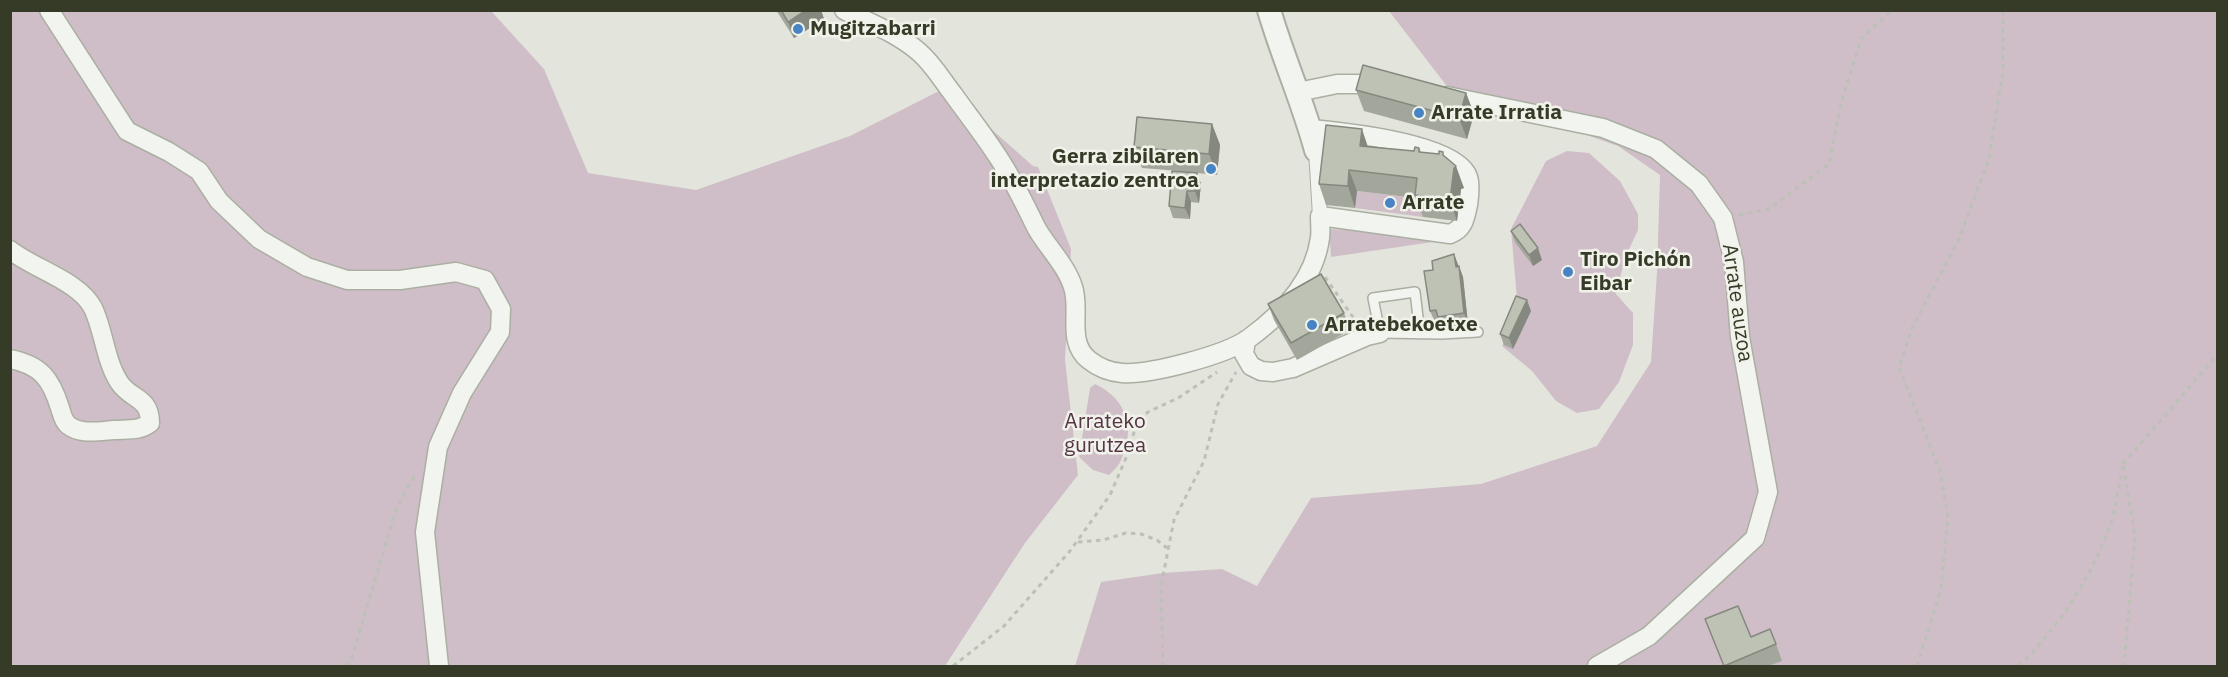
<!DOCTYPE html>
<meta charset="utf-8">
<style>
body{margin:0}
#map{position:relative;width:2228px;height:677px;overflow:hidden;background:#e3e5dc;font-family:"IBM Plex Sans",sans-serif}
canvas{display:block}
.frame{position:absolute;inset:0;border:12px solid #353b27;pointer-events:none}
</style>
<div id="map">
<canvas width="2228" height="677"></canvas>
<div class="frame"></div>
</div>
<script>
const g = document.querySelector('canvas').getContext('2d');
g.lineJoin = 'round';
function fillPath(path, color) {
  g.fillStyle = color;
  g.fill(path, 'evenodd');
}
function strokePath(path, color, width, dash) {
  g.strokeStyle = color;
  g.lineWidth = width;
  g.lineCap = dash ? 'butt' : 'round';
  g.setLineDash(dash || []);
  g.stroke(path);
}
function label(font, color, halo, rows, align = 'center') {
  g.font = font + ' "IBM Plex Sans",sans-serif';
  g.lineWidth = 5;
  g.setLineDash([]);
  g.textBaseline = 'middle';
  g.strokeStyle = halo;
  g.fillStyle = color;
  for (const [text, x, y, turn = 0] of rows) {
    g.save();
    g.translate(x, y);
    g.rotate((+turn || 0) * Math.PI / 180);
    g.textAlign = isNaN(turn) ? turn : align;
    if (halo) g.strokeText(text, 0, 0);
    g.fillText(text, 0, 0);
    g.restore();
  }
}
fillPath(new Path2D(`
 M484 10 492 12 544 69 588 173 696 190 850 136 945 88 1033 166 1038 167 1071 249 1065 360 1078 475 1025 543 945 666H11L10 11Z
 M1389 11H2217V666H1075L1101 582 1163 573 1222 569 1257 586 1311 498 1481 484 1597 446 1651 362 1657 272 1660 175 1618 146 1446 85Z
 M1567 151 1589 153 1620 181 1638 214V230L1625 258 1616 294 1633 313V345L1619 382 1599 409 1577 413 1556 401 1532 371 1502 346 1518 311 1511 229 1546 161Z
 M1357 191 1425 199 1423 217 1355 208Z
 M1329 229 1447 235 1446 240 1331 257Z
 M1095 384C1127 399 1136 429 1121 460 1119 466 1113 471 1109 475L1093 470 1079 457 1090 388Z`), '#cfbec8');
const service = new Path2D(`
 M1420 334 1415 292 1373 298 1380 333 1441 334 1478 332`);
const pedestrian = new Path2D(`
 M1316 150 1320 216`);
const minor = new Path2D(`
 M49 10 127 131 169 152 199 171 219 201 259 239 307 267 347 280H400L456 272 485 280 501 309 500 332 462 393 438 447 425 532 439 666
 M844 10C870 23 897 33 919 52 933 64 942 80 953 94 968 115 984 135 998 157 1013 179 1025 205 1037 229 1048 248 1066 265 1073 287 1081 310 1066 342 1089 360 1099 368 1109 372 1122 373 1150 375 1225 355 1248 339 1281 315 1314 281 1320 238 1321 231 1320 223 1320 216L1450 234C1464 229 1465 218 1468 205 1469 196 1471 186 1468 177 1457 143 1343 132 1310 129
 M1298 92 1337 84H1381
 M1447 96 1603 128 1656 149 1699 184 1723 218 1734 262 1740 337 1768 492 1755 538 1649 636 1597 666
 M10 250C34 269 79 281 93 308 104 331 105 360 119 382 130 400 150 396 150 423 140 431 127 429 114 430 100 431 80 435 68 425 63 421 62 414 60 408 51 379 41 365 10 359
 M1246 340 1244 354 1251 366 1261 371 1273 372 1293 368 1367 336 1380 333`);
const tertiary = new Path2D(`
 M1269 10C1283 58 1303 102 1316 150`);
strokePath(service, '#abafa2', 12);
strokePath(pedestrian, '#abafa2', 16);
strokePath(minor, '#abafa2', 21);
strokePath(tertiary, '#abafa2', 26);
strokePath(new Path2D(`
 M1739 215 1769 209 1829 164 1842 99 1861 39 1892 10
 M1325 277 1357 323
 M2123 464 2218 354
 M1078 542 1103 540 1126 533 1141 534 1157 540 1167 548
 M346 666 351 660 396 510 406 490 416 475
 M953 666 1004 626 1070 551 1110 495 1129 451 1137 421 1148 412 1178 398 1217 372
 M1163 666 1161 586 1174 520 1204 461 1218 404 1236 372
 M1917 666 1941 589 1948 518 1941 474 1899 367 1913 326 1959 239 1989 159 2003 71V10
 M2019 666C2059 627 2092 576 2111 523 2117 504 2119 483 2123 464L2135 536 2124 666`), '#bdc0b7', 3, [4.5, 4.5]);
strokePath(service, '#f2f4ef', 9);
strokePath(pedestrian, '#f2f4ef', 14);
strokePath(minor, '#f2f4ef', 18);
strokePath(tertiary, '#f2f4ef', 22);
fillPath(new Path2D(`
 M776 10H821L824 19 794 38Z
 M1356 90 1466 93 1474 114 1467 139 1364 111Z
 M1212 124 1220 145 1217 175 1197 173 1201 184 1199 203 1191 202 1190 219 1173 218 1169 206 1180 171 1142 168 1134 147Z
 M1368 146 1414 151 1419 148 1421 152 1445 157 1464 188 1461 189 1457 221 1423 217 1416 198 1357 191 1355 208 1326 205 1319 184Z
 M1511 231 1542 260 1533 266 1515 242Z
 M1454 254 1463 277 1468 324 1442 328 1439 321 1435 322 1430 311Z
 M1268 304 1344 313 1350 330 1297 360 1274 320Z
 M1531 311 1513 349 1504 345 1500 334Z
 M1705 619 1751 637 1776 644 1782 661 1768 666H1724Z`), '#a3a79b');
fillPath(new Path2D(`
 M806 10H821L824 19 794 38 788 22Z
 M1466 93 1474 114 1467 139 1459 118Z
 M1212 124 1220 145 1217 175 1209 154Z
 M1362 129 1369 150 1360 146Z
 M1456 166 1464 188 1461 189 1457 221 1450 200 1454 168Z
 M1349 170 1357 191 1355 208 1348 186Z
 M1197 173 1201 184 1199 203 1195 191Z
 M1187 191 1191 202 1190 219 1185 208Z
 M1538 248 1542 260 1533 266 1529 255Z
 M1454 254 1458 265 1460 275 1459 266 1463 277 1468 324 1464 313Z
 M1527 300 1531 311 1513 349 1509 338Z`), '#85887e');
const building = new Path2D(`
 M781 10H806L788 22Z
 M1363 65 1466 93 1459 118 1356 90Z
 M1137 117 1212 124 1209 154 1134 147Z
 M1326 125 1362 129 1360 146 1414 151 1415 147 1419 148V152L1439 154V151L1443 152V155L1456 166 1454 168 1450 200 1415 195 1417 178 1349 170 1348 186 1319 184Z
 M1172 171 1197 173 1195 191H1187L1185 208 1169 206Z
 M1520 224 1538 248 1529 255 1511 231Z
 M1454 254 1456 267 1459 266 1464 313 1438 317 1436 310 1430 311 1424 271 1433 270 1432 261Z
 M1321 274 1344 313 1291 343 1268 304Z
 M1516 296 1527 300 1509 338 1500 334Z
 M1738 606 1751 637 1770 629 1776 644 1724 666 1705 619Z`);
fillPath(building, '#bec2b4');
strokePath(building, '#85887e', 1.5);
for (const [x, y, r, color] of [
 [798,29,6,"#4883c4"],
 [1419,113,6,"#4883c4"],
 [1211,169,6,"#4883c4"],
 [1390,203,6,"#4883c4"],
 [1568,272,6,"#4883c4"],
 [1312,325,6,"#4883c4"]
]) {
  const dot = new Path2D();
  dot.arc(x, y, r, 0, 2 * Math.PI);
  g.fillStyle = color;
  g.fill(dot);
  strokePath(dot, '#f1f3eb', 2);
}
label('bold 21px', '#353b27', '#f1f3eb', [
 ["Mugitzabarri",810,29],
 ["Arrate Irratia",1431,113],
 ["Gerra zibilaren",1199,157,"right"],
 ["interpretazio zentroa",1199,181,"right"],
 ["Arrate",1402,203],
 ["Tiro Pichón",1580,260],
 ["Eibar",1580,284],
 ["Arratebekoetxe",1324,325]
], 'left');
label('21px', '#353b27', '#f1f3eb', [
 ["Arrate auzoa",1737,303,82]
]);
label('21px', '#553546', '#f1f3eb', [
 ["Arrateko",1105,422],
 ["gurutzea",1105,446]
]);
</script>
